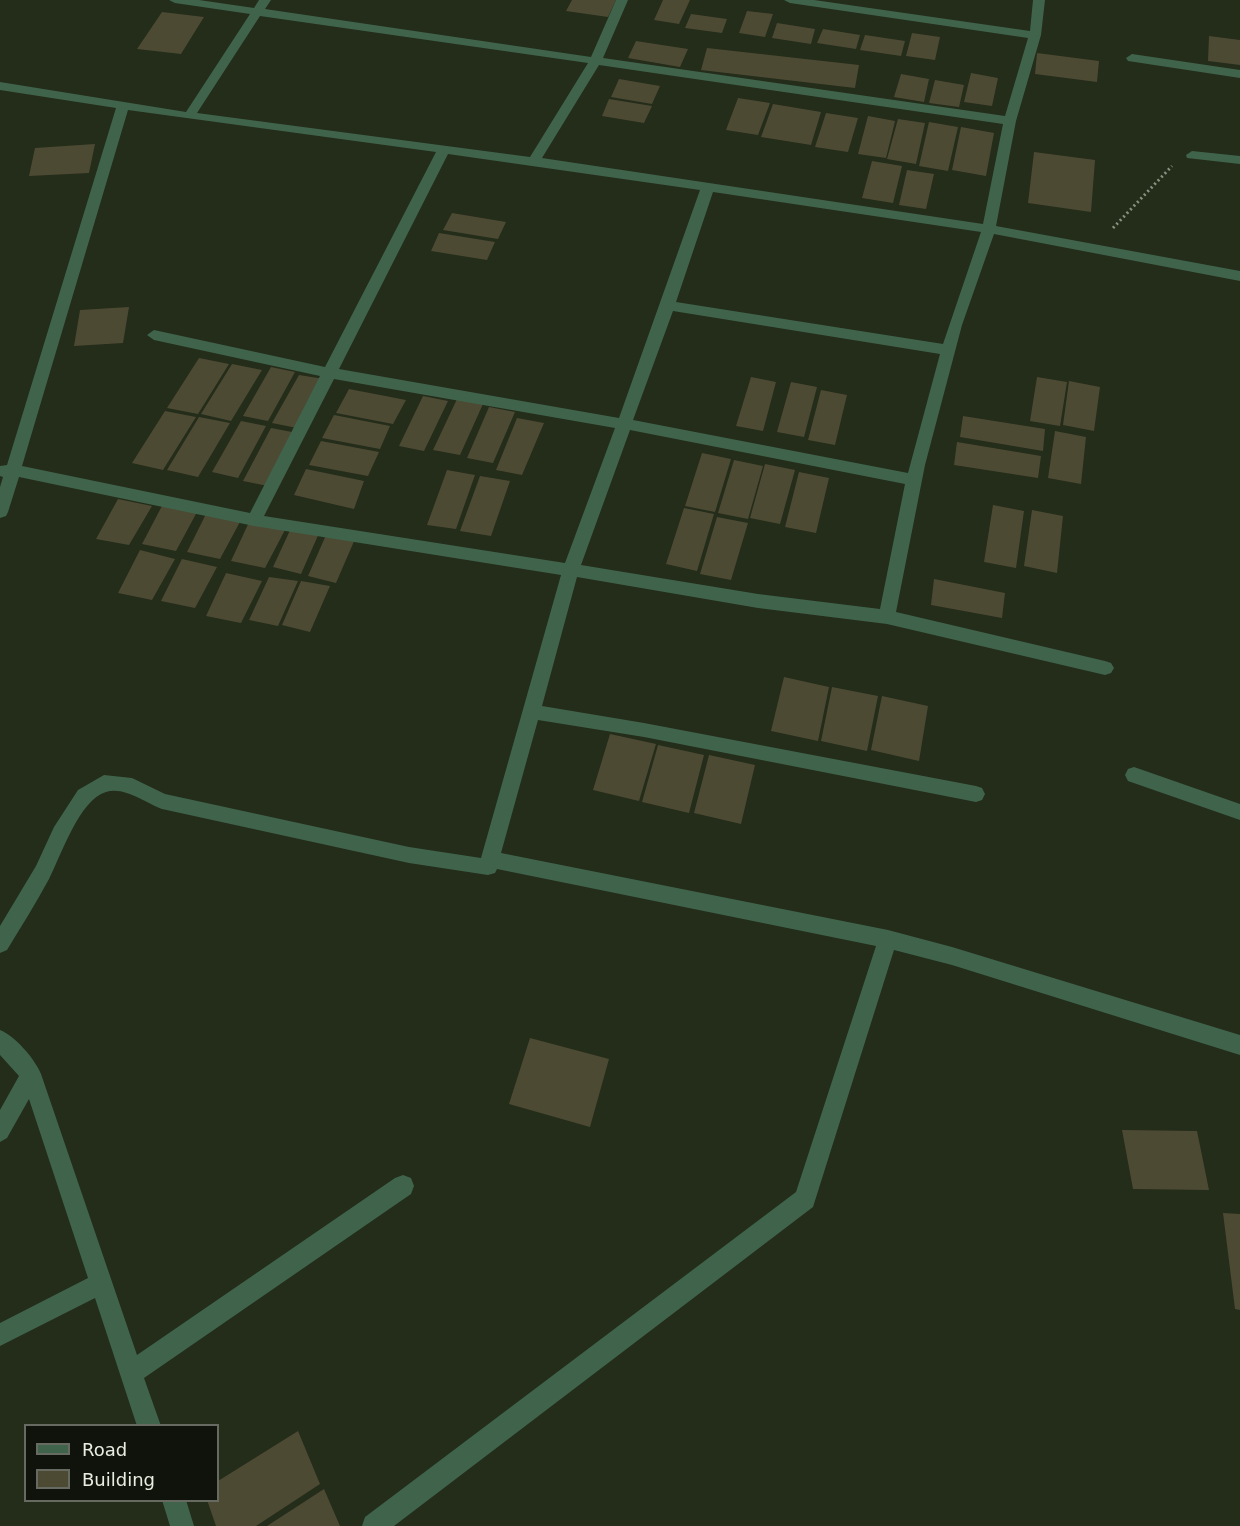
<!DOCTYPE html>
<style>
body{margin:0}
#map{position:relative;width:1240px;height:1526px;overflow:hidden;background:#242c1a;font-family:"DejaVu Sans",sans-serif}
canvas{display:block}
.legend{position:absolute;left:24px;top:1424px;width:195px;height:78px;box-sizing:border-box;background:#10130b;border:2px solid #666a61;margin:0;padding:8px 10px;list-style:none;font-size:18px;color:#e8ede1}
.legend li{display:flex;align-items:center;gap:12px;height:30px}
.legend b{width:30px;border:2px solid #666a61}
</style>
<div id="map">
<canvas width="1240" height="1526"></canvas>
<ul class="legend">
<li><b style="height:8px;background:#3f644b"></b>Road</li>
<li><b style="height:16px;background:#4d4a34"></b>Building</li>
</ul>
</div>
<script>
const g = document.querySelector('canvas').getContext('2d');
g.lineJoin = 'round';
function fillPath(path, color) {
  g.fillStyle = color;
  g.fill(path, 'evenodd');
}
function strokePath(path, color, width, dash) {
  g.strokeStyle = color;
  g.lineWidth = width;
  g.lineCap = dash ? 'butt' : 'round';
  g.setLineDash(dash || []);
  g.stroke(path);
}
fillPath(new Path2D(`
 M572 0H616L608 17 566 11Z
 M663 0H690L679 24 654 20Z
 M747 11 773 14 765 37 739 33Z
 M162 12 204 17 181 54 137 49Z
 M691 14 727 19 722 33 685 28Z
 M777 23 815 29 811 44 772 38Z
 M823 29 860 35 856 49 817 43Z
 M912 33 940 37 935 60 906 56Z
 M865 35 905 41 901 56 860 50Z
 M1209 36 1240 40V65L1208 61Z
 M636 41 688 49 680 67 628 58Z
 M707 48 859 65 855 88 701 70Z
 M1037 53 1099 61 1097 82 1035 74Z
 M971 73 998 78 992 106 964 102Z
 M901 74 929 79 924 102 894 97Z
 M619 79 660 86 652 104 611 97Z
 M935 80 964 85 959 107 929 103Z
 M738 98 770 103 758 135 726 130Z
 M609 99 652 106 644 123 602 116Z
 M773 104 821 112 811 145 761 137Z
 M826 113 858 118 848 152 815 147Z
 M868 116 895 121 886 158 858 154Z
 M898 119 925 123 916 164 887 159Z
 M929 122 958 127 948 171 919 166Z
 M961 127 994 133 986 176 952 170Z
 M95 144 89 173 29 176 35 148Z
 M1034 152 1095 160 1091 212 1028 203Z
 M872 161 902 166 893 203 862 198Z
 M907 170 934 174 926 209 899 205Z
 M452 213 506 222 498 239 443 230Z
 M439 233 495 242 487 260 431 251Z
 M129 307 123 343 74 346 80 310Z
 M199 358 229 364 198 414 167 408Z
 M232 364 262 370 231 421 201 414Z
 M271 367 295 372 268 421 243 416Z
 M299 375 324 379 297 428 272 423Z
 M751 377 776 382 763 431 736 426Z
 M1037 377 1067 382 1060 426 1030 421Z
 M1069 381 1100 387 1094 431 1063 425Z
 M791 382 817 387 804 437 777 432Z
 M349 389 406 400 393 424 336 413Z
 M821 390 847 395 835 445 808 440Z
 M423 396 448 401 424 451 399 446Z
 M457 399 483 404 460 455 433 450Z
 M489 407 515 412 493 463 467 458Z
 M165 411 196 417 163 470 132 463Z
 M334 415 390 426 380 449 322 438Z
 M963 416 1045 429 1043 451 960 437Z
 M199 417 230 423 198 477 167 470Z
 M517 418 544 423 522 475 496 470Z
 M241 421 266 426 238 478 212 472Z
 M271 428 297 433 268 486 243 481Z
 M1055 431 1086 437 1081 484 1048 478Z
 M321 441 379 452 368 476 309 465Z
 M957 442 1041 456 1038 478 954 465Z
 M702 453 731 459 715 512 685 506Z
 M734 460 763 466 748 519 718 513Z
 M765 464 795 470 780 524 750 518Z
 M306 469 364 481 354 509 294 495Z
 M447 470 475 475 456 529 427 525Z
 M799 472 829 478 816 533 785 527Z
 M480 476 510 481 491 536 460 531Z
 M118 499 152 506 129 545 96 539Z
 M163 504 197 512 176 551 142 544Z
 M993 505 1024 511 1016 568 984 562Z
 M684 508 714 514 697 571 666 564Z
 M1032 510 1063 516 1057 573 1024 566Z
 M207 512 241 520 220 559 187 552Z
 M717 517 748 523 731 580 700 574Z
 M250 520 286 528 265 568 231 561Z
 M292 526 320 531 301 574 273 567Z
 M326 535 355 539 336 583 308 576Z
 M140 550 175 559 152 600 118 593Z
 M182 559 217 567 195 608 161 601Z
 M226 573 262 581 241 623 206 616Z
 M269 577 298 581 278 626 249 620Z
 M934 579 1005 593 1002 618 931 605Z
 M301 581 330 586 310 632 282 625Z
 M784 677 829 687 818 741 771 731Z
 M832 687 878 696 867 751 821 741Z
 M882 696 928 706 919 761 871 750Z
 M610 734 656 744 639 801 593 790Z
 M658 745 704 755 689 813 642 802Z
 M709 755 755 765 741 824 694 813Z
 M530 1038 609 1059 590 1127 509 1104Z
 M1122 1130 1197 1131 1209 1190 1133 1189Z
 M1223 1213 1240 1214V1310L1235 1309Z
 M298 1431 320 1484 256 1526H216L207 1500H218V1481Z
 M324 1489 340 1526H267Z`), '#4d4a34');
strokePath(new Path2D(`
 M1113 228 1172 166`), '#8b9182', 3, [2, 3]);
fillPath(new Path2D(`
 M169 0H199L254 8 259 0H271L265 9 591 57 616 0H628L603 58 1005 116 1028 38 790 3 784 0H814L1030 31 1033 0H1045L1041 35 1016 121 996 226 1240 271V281L994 234 962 325 925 465 896 612 1105 661 1111 663 1114 668 1111 673 1105 675 887 624 758 608 577 577 542 706 644 723 976 786 982 788 985 794 982 800 976 802 644 737 538 720 501 853 888 930 952 947 1240 1035V1055L952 965 894 950 813 1207 394 1526H362L365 1517 796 1192 876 946 497 869 495 873 488 875 409 863 162 809C146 803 124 786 106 792 79 800 61 856 49 879 36 903 21 927 7 950L0 953V926L36 866 54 827 78 790 104 775 132 778 165 794 409 847 481 858 561 575 254 526 19 477 8 512 6 516 0 518V487L3 477 0 476V466L7 465 116 108 0 90V82L186 112 250 14 175 3ZM260 16 588 63 530 157 197 113ZM599 65 1003 124 983 224 542 158ZM128 110 436 152 325 367 154 330 147 335 154 340 320 376 250 513 22 466ZM448 154 700 190 619 418 339 369ZM713 192 981 232 943 344 676 302ZM673 311 940 354 908 473 633 420ZM334 379 615 428 565 563 264 516ZM630 430 905 484 880 609 758 594 581 565Z
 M1132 54 1240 70V78L1128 61 1126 58Z
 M1192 151 1240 156V164L1187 158 1186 155Z
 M1134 767 1240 804V820L1128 781 1125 775 1128 769Z
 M0 1030C15 1036 35 1059 41 1074L137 1355 395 1178 403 1175 411 1178 414 1186 411 1194 144 1378 161 1426H137L95 1298 0 1346V1323L88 1278 29 1099 7 1138 0 1142V1110L19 1076 0 1055Z
 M162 1500H186L194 1526H170Z`), '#3f644b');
</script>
